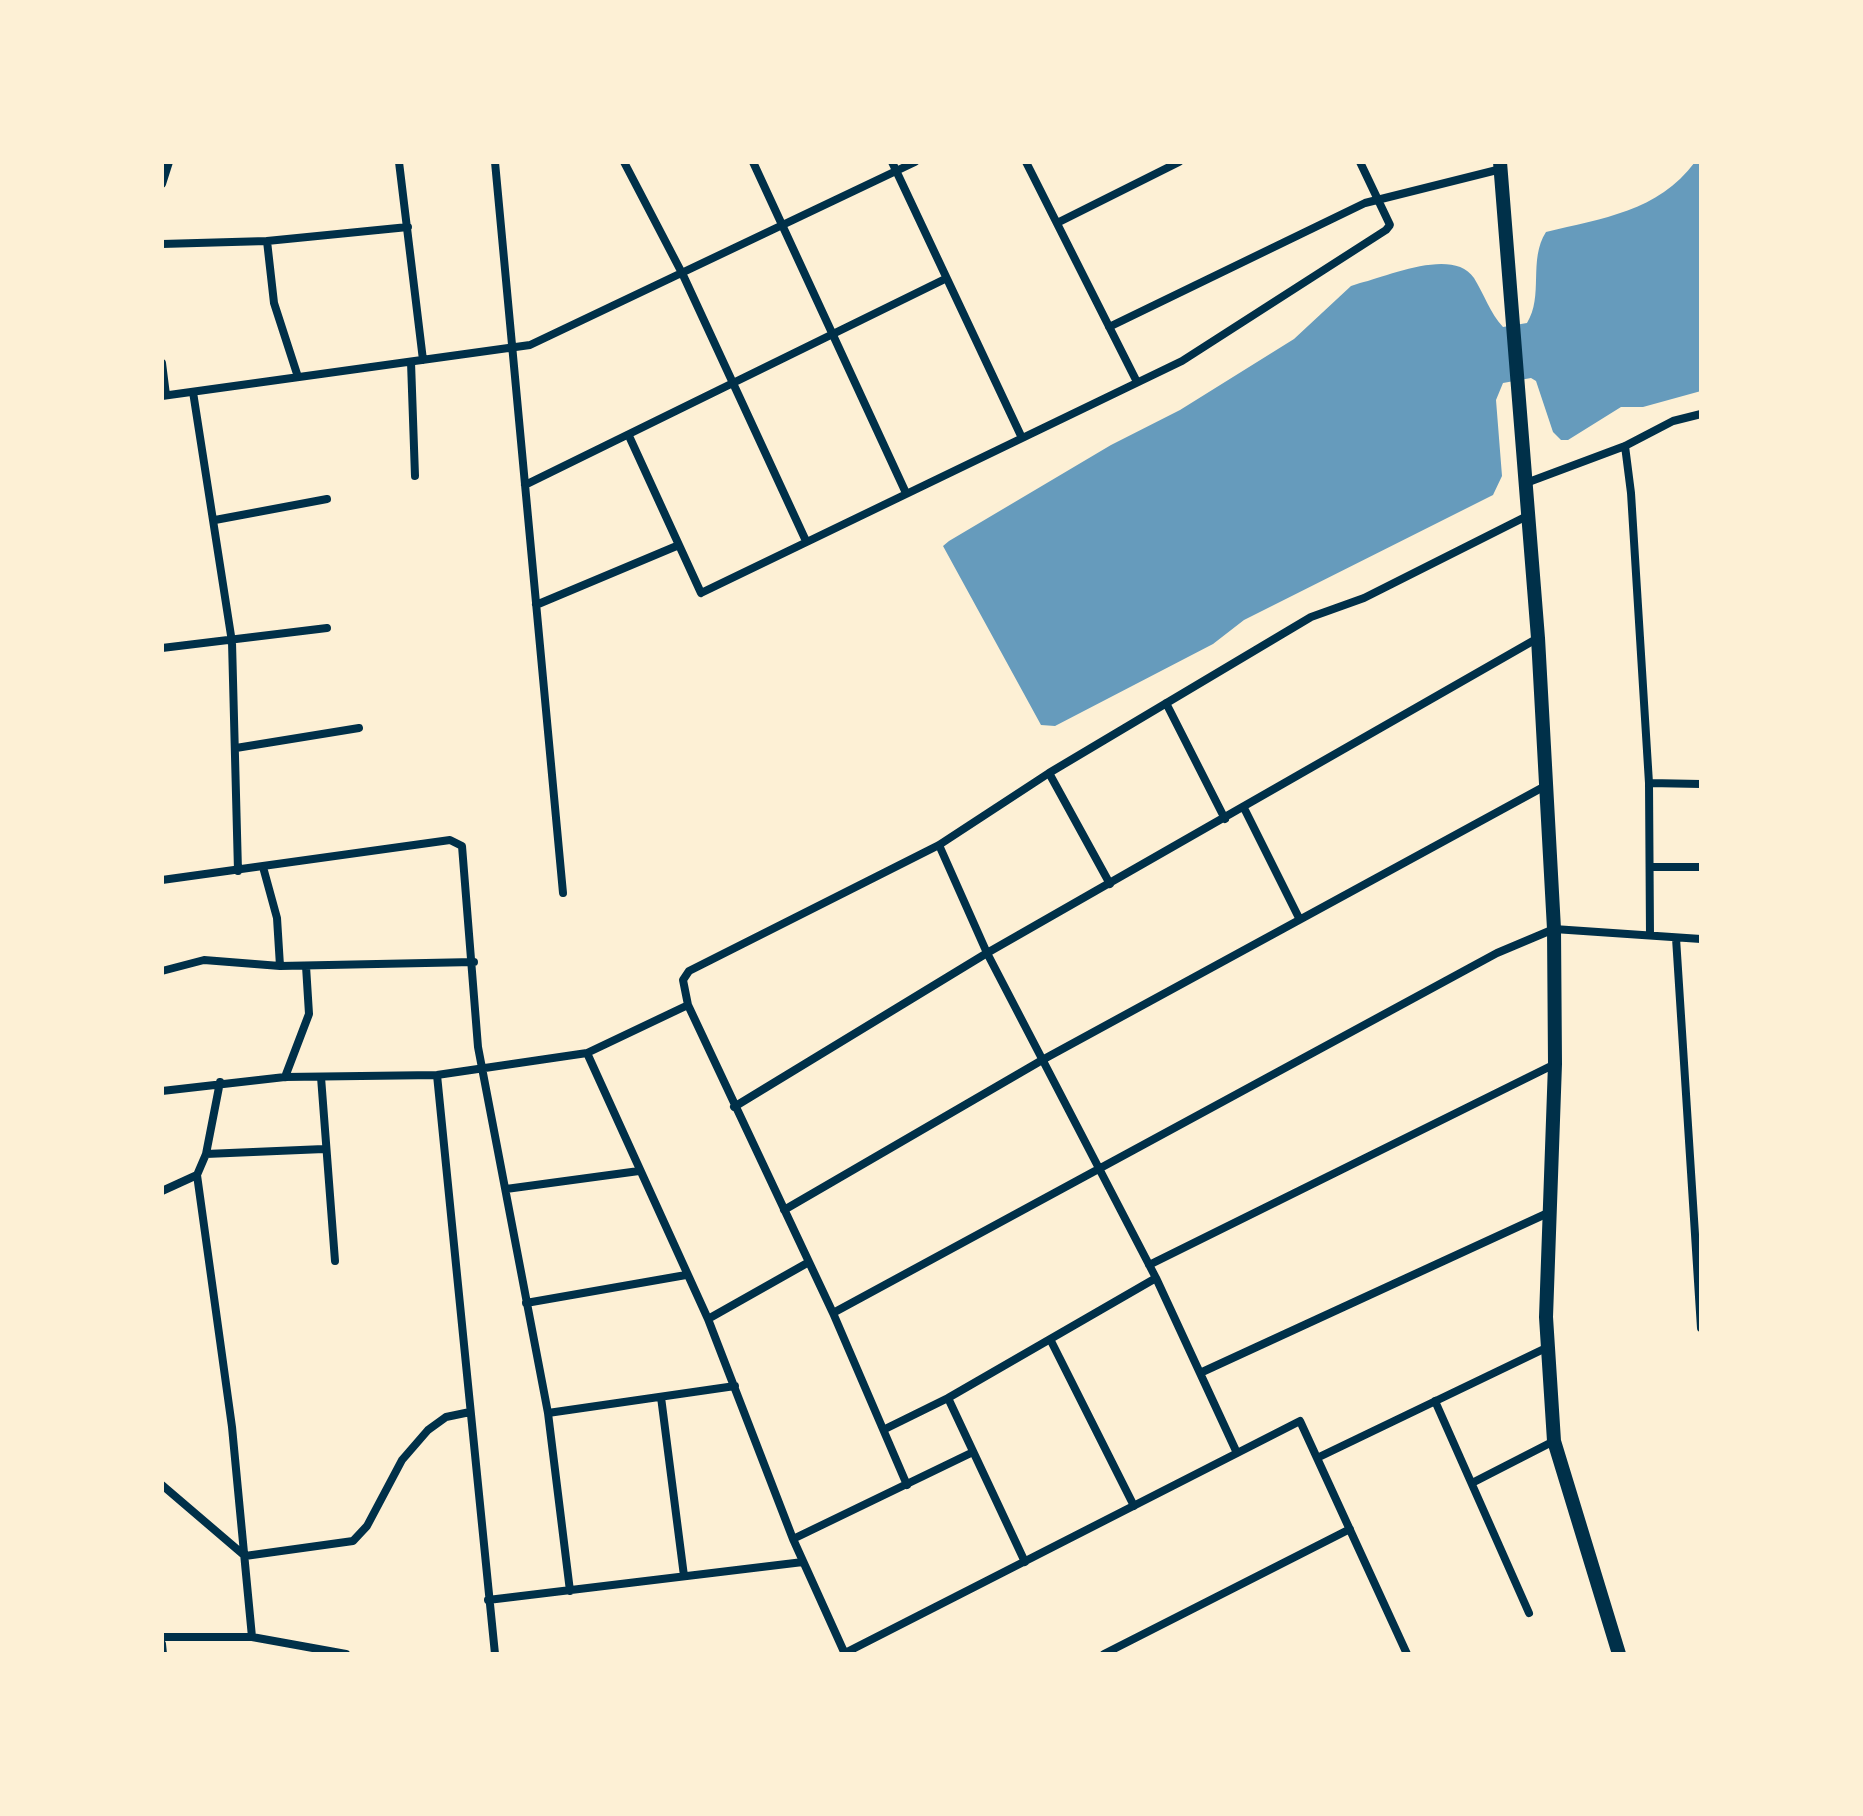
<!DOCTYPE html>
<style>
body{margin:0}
#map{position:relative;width:1863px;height:1816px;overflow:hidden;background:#fdf0d5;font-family:"Nunito Sans",sans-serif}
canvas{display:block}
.frame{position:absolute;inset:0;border:164px solid #fdf0d5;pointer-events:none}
</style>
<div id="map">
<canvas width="1863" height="1816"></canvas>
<div class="frame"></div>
</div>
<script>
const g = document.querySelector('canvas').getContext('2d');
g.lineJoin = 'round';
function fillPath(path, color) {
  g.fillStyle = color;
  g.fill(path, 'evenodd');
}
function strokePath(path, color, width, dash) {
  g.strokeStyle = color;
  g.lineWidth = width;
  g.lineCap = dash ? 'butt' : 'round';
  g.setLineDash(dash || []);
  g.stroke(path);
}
fillPath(new Path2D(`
 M1695 162H1701V391L1643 407H1621L1568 440H1561L1553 432 1536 381 1531 378 1503 383 1496 400 1502 476 1493 495 1244 620 1213 644 1055 726 1041 725 943 546 949 541 1111 445 1180 410 1294 339 1351 286 1360 283C1389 276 1453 247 1474 278 1484 294 1490 313 1503 327L1527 323C1544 296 1528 260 1546 232 1602 218 1658 212 1695 162Z`), '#669bbc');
strokePath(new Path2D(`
 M399 162 423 360
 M495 162 563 893
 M624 162 683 275 806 541
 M753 162 906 493
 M892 162 1022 438
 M1026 162 1137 382
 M162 184 169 162
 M1057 223 1179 162
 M267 241 274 303 298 377
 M162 244 267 241 408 227
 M1109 327 1365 203 1501 169
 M411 362 415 476
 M162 363 166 395
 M193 392 232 642 238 871
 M162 396 530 345 915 162
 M629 436 701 593 1182 361 1386 230 1390 225 1360 162
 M1625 446 1631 493 1649 783 1650 935
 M1526 483 1625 446 1673 421 1701 414
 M525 485 945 279
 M215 520 327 499
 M536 605 679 545
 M162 648 327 628
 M1166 703 1225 819
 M236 748 359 728
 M1049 773 1110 884
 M1649 783 1701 784
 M1244 808 1299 918
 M939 845 987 953 1156 1278 1237 1453
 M263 867 277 918 280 966
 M1651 867H1701
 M162 880 450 840 462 846 478 1047 548 1413 570 1591
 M1676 938 1701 1328
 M162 971 204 960 280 966 474 962
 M587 1053 708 1319 793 1539 845 1654
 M437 1075 495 1654
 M285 1077 309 1014 306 966
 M321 1077 335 1261
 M162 1091 285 1077 437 1075 587 1053 688 1005
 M734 1107 987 953 1538 638
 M206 1154 324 1149
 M197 1175 206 1154 220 1082
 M506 1189 639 1171
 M162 1191 197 1175 232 1427 252 1637
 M784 1210 1044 1059 1547 785
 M1149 1265 1555 1064
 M526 1303 686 1275
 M833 1313 1497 953 1554 929 1701 939
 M708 1319 809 1262
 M1050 1339 1134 1506
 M1200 1373 1550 1212
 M661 1397 684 1576
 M948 1398 1025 1562
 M1435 1401 1529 1613
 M548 1413 735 1386
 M885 1429 948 1398 1156 1278
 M1317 1458 1548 1347
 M1472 1483 1554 1441
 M162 1485 245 1556 353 1541 367 1526 402 1460 428 1430 446 1417 470 1412
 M907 1485 833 1313 688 1005 683 980 689 971 939 845 1049 773 1311 617 1364 598 1529 515
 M793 1539 971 1453
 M488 1600 803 1562
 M162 1637H252L346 1654
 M162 1644 163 1654
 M845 1653 1300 1421 1407 1654
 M1104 1654 1350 1529`), '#003049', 8);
strokePath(new Path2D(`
 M1500 162 1538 638 1554 929 1555 1064 1546 1317 1554 1441 1619 1654`), '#003049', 14);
</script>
